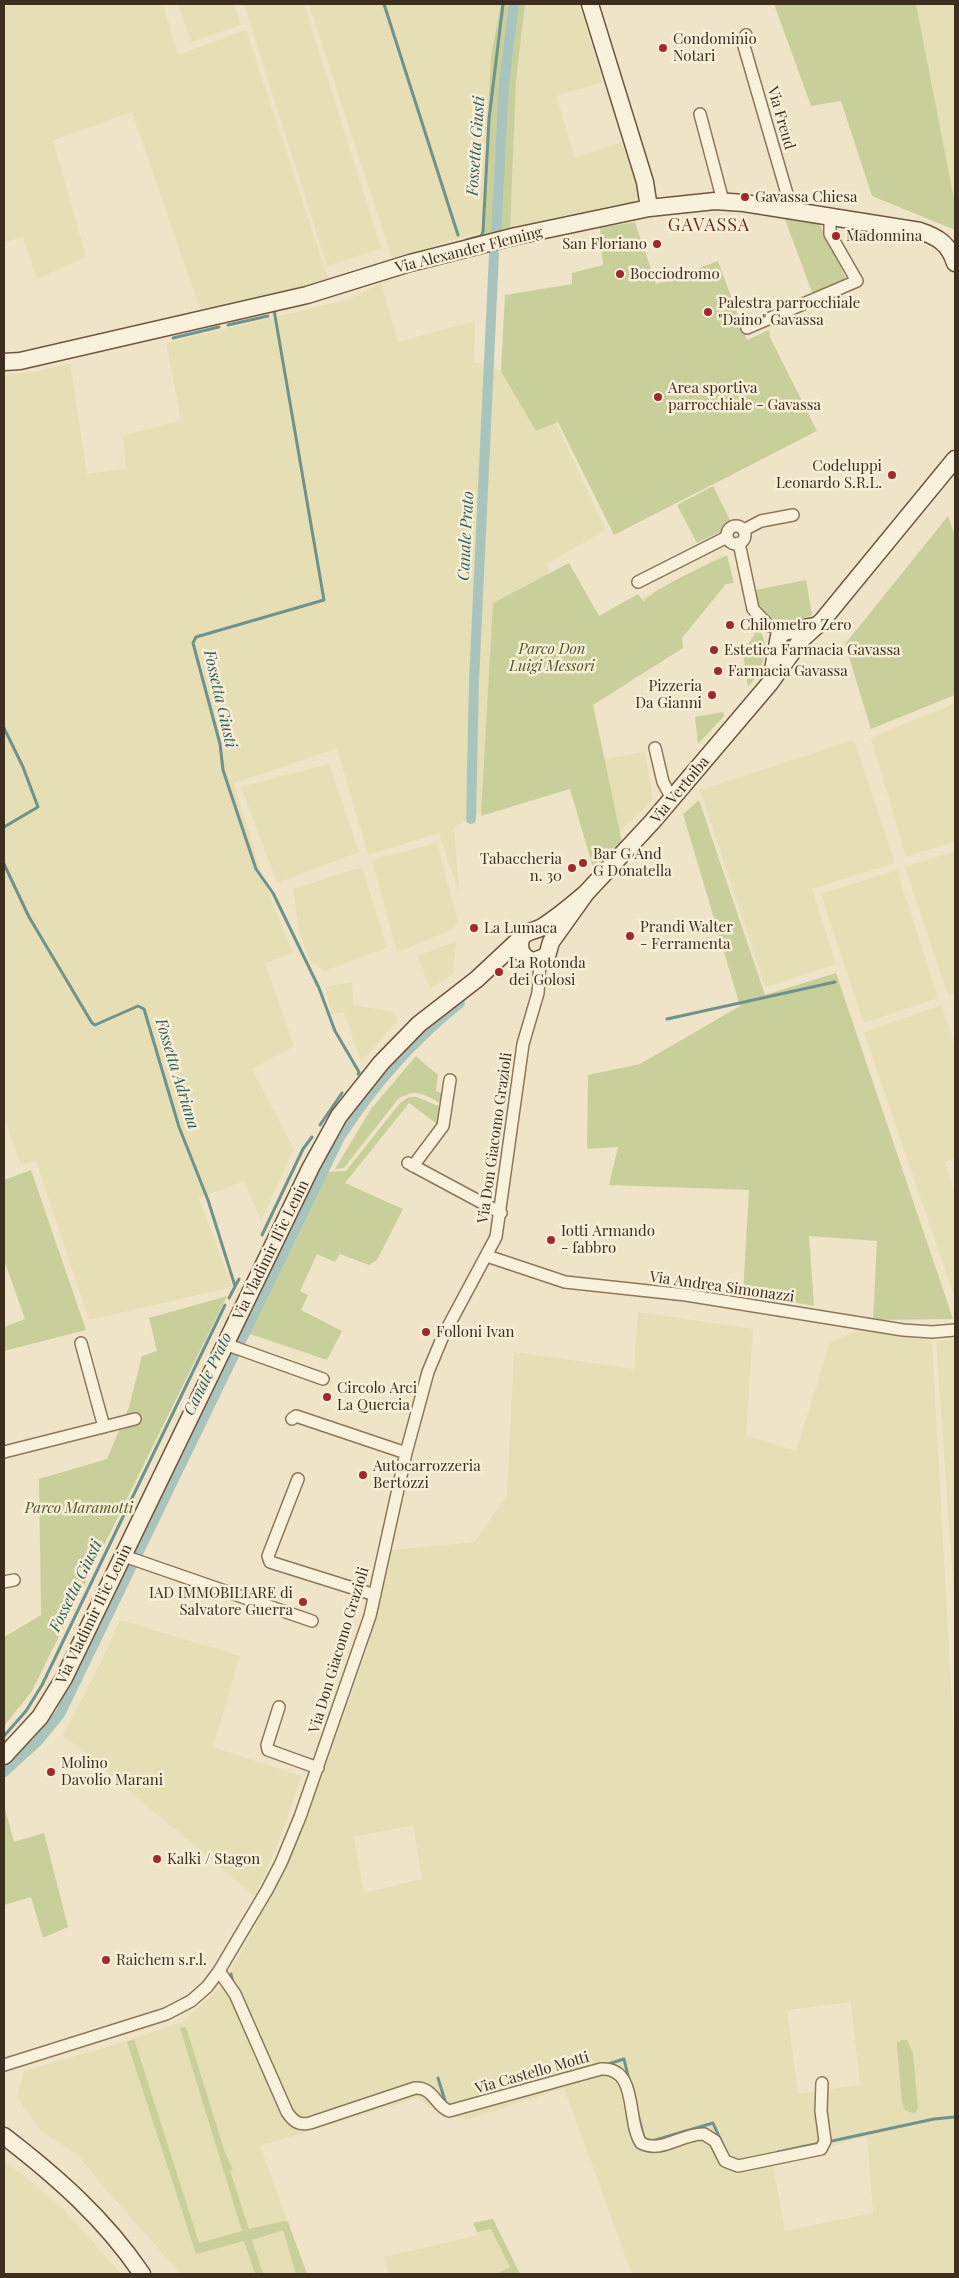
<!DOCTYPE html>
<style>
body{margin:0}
#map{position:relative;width:959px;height:2278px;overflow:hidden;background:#f0e4c8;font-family:"Playfair Display",serif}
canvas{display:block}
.frame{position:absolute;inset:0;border:5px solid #3d2e20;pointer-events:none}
</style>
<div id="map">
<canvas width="959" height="2278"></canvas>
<div class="frame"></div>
</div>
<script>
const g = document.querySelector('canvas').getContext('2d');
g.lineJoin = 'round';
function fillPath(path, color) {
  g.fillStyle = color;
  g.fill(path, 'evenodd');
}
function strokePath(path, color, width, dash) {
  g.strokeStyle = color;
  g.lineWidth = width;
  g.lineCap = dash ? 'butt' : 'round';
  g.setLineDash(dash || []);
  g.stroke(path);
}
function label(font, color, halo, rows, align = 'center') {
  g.font = font + ' "Playfair Display",serif';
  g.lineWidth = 5;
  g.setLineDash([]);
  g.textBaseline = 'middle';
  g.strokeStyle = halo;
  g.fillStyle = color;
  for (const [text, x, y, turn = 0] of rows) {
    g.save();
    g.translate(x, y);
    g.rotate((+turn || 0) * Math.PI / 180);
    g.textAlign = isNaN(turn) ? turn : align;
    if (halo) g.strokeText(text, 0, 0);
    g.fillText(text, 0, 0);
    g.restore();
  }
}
fillPath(new Path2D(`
 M4 4H163L178 55 246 30 329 281 200 309 132 112 53 140 86 257 37 279 23 237 4 242Z
 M178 4H234L241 25 191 42Z
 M244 4H304L381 248 327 266Z
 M309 4H501L491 56 481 232 392 258Z
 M525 4H579L603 82 556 96 575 158 627 140 640 191 633 203 610 211 609 208 592 211 591 215 510 232 516 80Z
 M916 4H955V204Z
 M381 283 398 342 475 321 474 362 514 375 554 419 606 530 547 564 566 639 724 554 723 564 579 702 594 761 645 752 653 800 592 858 570 788 489 809 454 827 459 893 439 833 368 855 337 748 234 783 264 882 293 953 265 963 294 1046 252 1069 294 1149 261 1221 244 1181 199 1198 232 1287 89 1320 36 1161 21 1165 4 1119V375L34 372 70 363 87 474 126 469 123 436 181 420 166 343 350 299Z
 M955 703V841L906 857 871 738Z
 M854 740 895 863 812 889 836 964 765 987 700 790Z
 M329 764 359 852 277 883 241 787Z
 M437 843 458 922 451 930 397 952 372 860Z
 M955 851V993L948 995 905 867Z
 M362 867 387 948 324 971 310 961 299 932 293 889Z
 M897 870 938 998 864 1023 821 894Z
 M456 941 453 974 430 989 418 956Z
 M352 982 353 1005 393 1012 398 1021 361 1062 344 1012 331 1014 326 987Z
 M942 1005 955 1046V1158L945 1162 955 1193V1299L864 1032Z
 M638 1312 753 1329 746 1435 796 1451 830 1342 864 1329 932 1341 955 1760V2274H632L564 2088 466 2120 439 2113 417 2098 260 2146 307 2274H181L102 2185 78 2155 41 2131 17 2097 24 2071 121 2043 182 2022 219 1989 246 1944 304 1828 367 1650 392 1550 475 1542 507 1495 514 1352 634 1369ZM413 1825 422 1879 364 1893 354 1837ZM851 2002 860 2085 798 2094 787 2010ZM867 2136 873 2213 785 2231 773 2165Z
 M955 1339V1609L936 1341Z
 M120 1620 240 1656 213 1747 301 1776 285 1826 255 1897 63 1735 102 1660Z
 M4 2160 65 2210 121 2274H4Z
 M492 2219 520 2274H389L384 2257 478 2235 473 2223Z`), '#e6deb5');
fillPath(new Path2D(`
 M501 4H525L516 80 510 232 481 238 491 56Z
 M774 4H916L955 204V230L872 196 841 101 811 106Z
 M785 219 819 223 846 278 813 295Z
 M635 222 656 284 718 261 747 340 769 330 770 337 817 431 614 535 558 422 536 431 501 371 505 295 572 284V273L603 265 600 228Z
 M713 486 731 522 724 530 697 543 677 505Z
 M948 516 955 536V695L871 729 845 644Z
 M727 555 734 583 726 584 682 638 683 648 593 705 622 842 594 871 570 789 481 816 493 603 569 563 599 616 638 594 644 602C650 590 712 563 727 555Z
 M806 580 812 615 800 620H777L770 618 757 602 755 590Z
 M755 625C774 644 763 670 748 687L743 654 744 650 755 634 750 630Z
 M723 712 724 716 698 744 695 717Z
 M699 800 765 995 836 973 953 1319 873 1320 877 1241 809 1236 814 1306 743 1293 749 1190 609 1185 618 1147 587 1149 588 1075 640 1064 740 1006 683 814Z
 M416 1056 438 1075 436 1091 443 1094 442 1104C424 1095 417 1087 398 1099L344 1168 335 1169 371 1109Z
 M409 1097H417L441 1107 437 1124 409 1103 345 1183 403 1209 377 1260 369 1265 340 1254 335 1262 317 1254 300 1291 308 1295 301 1310 342 1331 327 1360 247 1333 324 1175 319 1172 346 1171 400 1103Z
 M31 1170 86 1330 4 1351V1327L25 1319 4 1260V1180Z
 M227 1296 32 1691 4 1726V1637L41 1615 39 1479 107 1459 129 1407 142 1356 157 1351 149 1318Z
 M4 1805 14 1842 44 1833 68 1927 43 1938 31 1897 4 1905Z
 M186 2027 225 2153 233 2170 230 2171 249 2229 285 2221 288 2222 307 2274H296L283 2230 252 2240 263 2274H255L244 2241 196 2254 127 2042 134 2039 199 2243 242 2231 180 2028Z
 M902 2040H907L913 2054 918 2108 915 2114 905 2110 902 2101 897 2048V2043Z
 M492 2219H493L520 2274H496L510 2267 491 2229 477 2232 473 2223Z`), '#c9cf9b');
strokePath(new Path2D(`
 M384 4 458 235
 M466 240 481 236 483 232 489 119 503 4
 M274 310 324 600 196 637 193 643 220 744 223 770 256 869 273 893 319 988 335 1031 359 1072 358 1074
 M228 325 268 316
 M173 338 219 327
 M4 728 23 767 38 807 4 827
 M4 864 29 917 92 1023 95 1025 138 1006 144 1009 179 1127 208 1200 235 1286
 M667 1019 835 982
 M320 1125 342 1093
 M262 1235 303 1149 312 1137
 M229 1298 239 1279
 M4 1736 26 1711 42 1685 225 1305
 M231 1974 233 1983
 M605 2065 624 2059 629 2080
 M438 2078 446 2104
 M638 2115 644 2138
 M652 2141 713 2123 722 2143
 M832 2141 934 2119 955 2117
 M778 2152 820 2143`), '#6f938a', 3);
strokePath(new Path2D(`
 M496 236 504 83 514 4
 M471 819 474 681 494 254
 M4 1772 38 1741 60 1714 340 1137C373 1086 412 1041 460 1003`), '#a9c4bc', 10);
const street = new Path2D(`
 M746 35 744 46 792 211
 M700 114 723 201
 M747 328 857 281 830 234V217
 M727 535a9 9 0 1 1 18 0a9 9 0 1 1-18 0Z
 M744 530 761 521 793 515
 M739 543 753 609 769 626
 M638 582 727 537
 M655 748 663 782 672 799
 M408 1163 501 1213
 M413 1166 443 1126 450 1080
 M487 1256 565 1282 686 1295 903 1330 932 1332 955 1330
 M81 1343 104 1427
 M225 1344 323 1379
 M292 1419 296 1416 406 1453
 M4 1452 135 1419
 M298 1479 268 1556 270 1562 375 1595
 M124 1556 251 1600 253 1595
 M4 1582 14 1580
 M251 1600 312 1621
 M279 1707 267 1745 268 1750 318 1768
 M219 1971 235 1994 287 2112C293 2121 299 2126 310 2123L415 2088C434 2087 435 2106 449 2111L601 2069C639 2067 626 2121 641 2143 662 2154 682 2133 704 2134L715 2141 725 2161 738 2166 821 2149 825 2141 821 2111 822 2083
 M4 2065 166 2014 191 2001 207 1987 219 1971 267 1890 281 1863 300 1817 370 1616 406 1453 428 1372 443 1336 496 1237 523 1044 538 993 540 961`);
const secondary = new Path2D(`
 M590 4 645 182 649 208
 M4 362 20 361 307 295 410 263 516 236 649 208 715 201 744 203 920 231C938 237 949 244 955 263
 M771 681 779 636 784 632 814 626
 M521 939C518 950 523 959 534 961L547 956 551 942 586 893 652 822 770 683 801 640 822 621 955 459
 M4 1756 40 1717 64 1678 311 1167 339 1116 381 1063 419 1024 477 979 524 935C530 930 536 931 542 927 558 917 572 905 586 893
 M4 2136C56 2176 105 2219 142 2274`);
strokePath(street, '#8d765c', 14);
strokePath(secondary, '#6f573f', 19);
strokePath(street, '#faf1dc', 11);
strokePath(secondary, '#faf1dc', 16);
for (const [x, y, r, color] of [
 [663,48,5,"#9e2a2b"],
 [745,197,5,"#9e2a2b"],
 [836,236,5,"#9e2a2b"],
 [657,244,5,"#9e2a2b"],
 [620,274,5,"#9e2a2b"],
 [708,312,5,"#9e2a2b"],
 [658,397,5,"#9e2a2b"],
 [892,475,5,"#9e2a2b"],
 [730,625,5,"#9e2a2b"],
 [714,650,5,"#9e2a2b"],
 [718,671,5,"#9e2a2b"],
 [712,695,5,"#9e2a2b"],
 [583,863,5,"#9e2a2b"],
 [572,868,5,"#9e2a2b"],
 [474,928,5,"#9e2a2b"],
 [630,936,5,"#9e2a2b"],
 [499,972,5,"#9e2a2b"],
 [551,1240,5,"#9e2a2b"],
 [426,1332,5,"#9e2a2b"],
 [327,1397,5,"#9e2a2b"],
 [363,1475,5,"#9e2a2b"],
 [303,1602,5,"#9e2a2b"],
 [51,1772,5,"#9e2a2b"],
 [157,1859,5,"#9e2a2b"],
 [106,1960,5,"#9e2a2b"]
]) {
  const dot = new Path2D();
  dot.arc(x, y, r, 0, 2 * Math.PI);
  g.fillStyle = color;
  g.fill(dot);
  strokePath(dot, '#f7eed8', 2);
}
label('15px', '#3d2e20', '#f7eed8', [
 ["Condominio",673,39],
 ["Notari",673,56],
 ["Gavassa Chiesa",755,197],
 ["Madonnina",846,236],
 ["San Floriano",647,244,"right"],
 ["Bocciodromo",630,274],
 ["Palestra parrocchiale",718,303],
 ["\"Daino\" Gavassa",718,320],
 ["Area sportiva",668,388],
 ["parrocchiale - Gavassa",668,405],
 ["Codeluppi",882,466,"right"],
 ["Leonardo S.R.L.",882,483,"right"],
 ["Chilometro Zero",740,625],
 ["Estetica Farmacia Gavassa",724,650],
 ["Farmacia Gavassa",728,671],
 ["Pizzeria",702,686,"right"],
 ["Da Gianni",702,703,"right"],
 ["Bar G And",593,854],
 ["G Donatella",593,871],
 ["Tabaccheria",562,859,"right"],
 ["n. 30",562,876,"right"],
 ["Prandi Walter",640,927],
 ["- Ferramenta",640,944],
 ["La Lumaca",484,928],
 ["La Rotonda",509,963],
 ["dei Golosi",509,980],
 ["Iotti Armando",561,1231],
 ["- fabbro",561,1248],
 ["Folloni Ivan",436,1332],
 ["Circolo Arci",337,1388],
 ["La Quercia",337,1405],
 ["Autocarrozzeria",373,1466],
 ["Bertozzi",373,1483],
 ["IAD IMMOBILIARE di",293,1593,"right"],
 ["Salvatore Guerra",293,1610,"right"],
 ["Molino",61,1763],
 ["Davolio Marani",61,1780],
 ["Kalki / Stagon",167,1859],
 ["Raichem s.r.l.",116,1960]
], 'left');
label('15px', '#3d2e20', '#f7eed8', [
 ["Via Freud",781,118,74],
 ["Via Alexander Fleming",469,250,-14],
 ["Via Vertoiba",680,790,-50],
 ["Via Don Giacomo Grazioli",495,1138,-82],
 ["Via Vladimir Il'ic Lenin",271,1250,-64],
 ["Via Andrea Simonazzi",722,1287,8],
 ["Via Vladimir Il'ic Lenin",94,1614,-64],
 ["Via Don Giacomo Grazioli",339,1650,-73],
 ["Via Castello Motti",532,2073,-16]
]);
label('italic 15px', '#4d5a26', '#f7eed8', [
 ["Parco Don",552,649],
 ["Luigi Messori",552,666],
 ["Parco Maramotti",79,1508]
]);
label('italic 16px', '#2f5d5a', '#f7eed8', [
 ["Fossetta Giusti",476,146,-86],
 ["Canale Prato",466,536,-87],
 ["Fossetta Giusti",220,699,77],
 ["Fossetta Adriana",177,1074,73],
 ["Canale Prato",208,1374,-64],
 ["Fossetta Giusti",76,1586,-64]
]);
g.letterSpacing = '1px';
label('18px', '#6b2e1e', '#f7eed8', [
 ["GAVASSA",709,225]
]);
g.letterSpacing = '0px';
</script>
